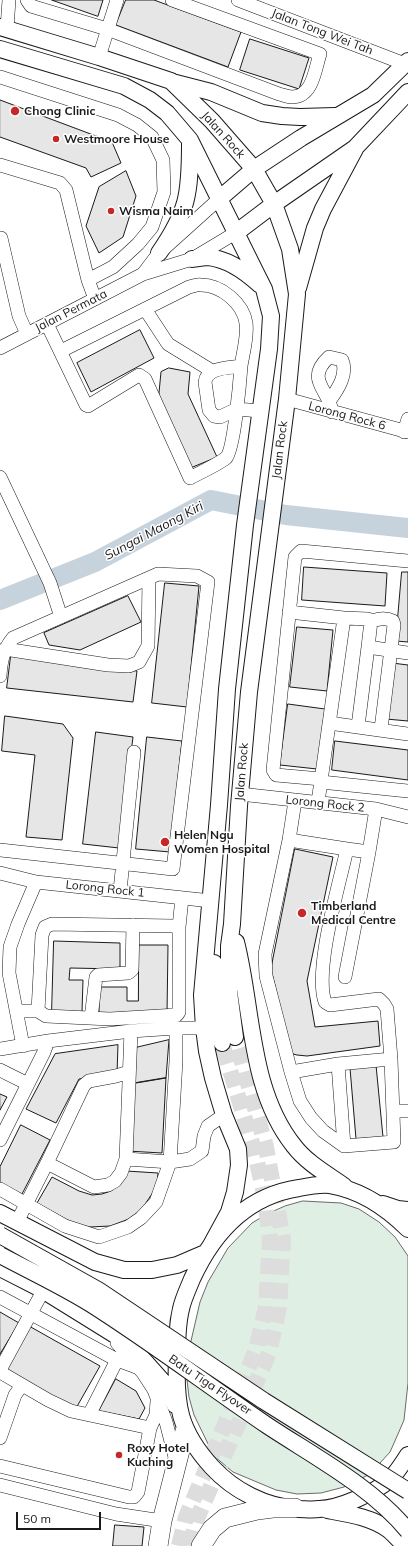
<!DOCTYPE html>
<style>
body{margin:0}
#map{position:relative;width:408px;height:1546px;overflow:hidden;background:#fff;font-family:Mulish,sans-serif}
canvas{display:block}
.scale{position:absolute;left:16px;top:1512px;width:85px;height:18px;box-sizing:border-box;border:2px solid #1a1a1a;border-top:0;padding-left:5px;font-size:12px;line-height:14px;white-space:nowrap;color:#1a1a1a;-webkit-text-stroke:3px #fff;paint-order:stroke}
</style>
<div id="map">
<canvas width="408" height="1546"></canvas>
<div class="scale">50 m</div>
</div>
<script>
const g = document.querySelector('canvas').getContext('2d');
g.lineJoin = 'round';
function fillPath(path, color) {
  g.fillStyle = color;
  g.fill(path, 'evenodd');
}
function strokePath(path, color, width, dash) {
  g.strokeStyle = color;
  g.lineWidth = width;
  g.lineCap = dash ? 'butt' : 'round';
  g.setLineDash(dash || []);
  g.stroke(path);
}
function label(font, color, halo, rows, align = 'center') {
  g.font = font + ' Mulish,sans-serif';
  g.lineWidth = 3;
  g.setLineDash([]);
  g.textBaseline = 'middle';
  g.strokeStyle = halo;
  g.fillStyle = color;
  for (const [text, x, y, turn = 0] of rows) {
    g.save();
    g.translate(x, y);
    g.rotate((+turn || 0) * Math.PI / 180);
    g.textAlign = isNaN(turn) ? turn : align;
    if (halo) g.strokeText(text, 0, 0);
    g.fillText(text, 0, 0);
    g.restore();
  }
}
const green = new Path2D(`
 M303 1201 341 1203 359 1209 379 1222 395 1237 408 1256V1383L404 1420 398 1434 390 1452 370 1474 344 1487 321 1493 297 1494 276 1490 233 1472 214 1456 194 1415 189 1397 187 1380 188 1354 200 1302 208 1282 228 1248 252 1223 267 1214 285 1206Z`);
fillPath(green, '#e0efe3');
strokePath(green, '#6a6a6a', 1);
strokePath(new Path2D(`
 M0 600 95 562 211 500 286 515 408 528`), '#c6d2dc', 20);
const building = new Path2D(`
 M52 0H103L98 16Z
 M126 0H154L241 32 228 67 116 25Z
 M250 39 309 58 299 89 240 70Z
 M0 100 112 142 121 163 91 177 86 168 0 137Z
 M126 171 136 196 123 237 99 253 86 226 99 187Z
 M140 330 154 358 91 392 77 363Z
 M169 368 190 372 188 394 217 457 188 469 158 403 161 372Z
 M304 567 387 573 385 606 302 600Z
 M402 572H408V642L396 641Z
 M165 583 199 586 187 707 152 703Z
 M128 596 141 622 80 650 49 645 44 633Z
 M297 627 333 630 327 691 290 687Z
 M11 656 137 671 133 702 7 688Z
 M392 663 408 665V721L386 719Z
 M288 704 325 709 317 769 280 765Z
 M5 716 63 724 73 738 62 840 26 837 35 755 2 751Z
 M96 732 133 737 119 848 83 844Z
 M147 737 182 741 170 852 136 849Z
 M335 741 408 750V780L332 770Z
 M295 849 333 857 307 981 315 1027 378 1021 380 1046 307 1056 297 1055 293 1054 290 1049 271 969Z
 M54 941 120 943V969L70 968 69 980H83L82 1012 52 1011Z
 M139 945H168L167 1014H99V987H127V1001H138Z
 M169 1040 166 1078 130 1084 135 1048Z
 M118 1045 117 1074 79 1079 56 1123 26 1109 55 1054Z
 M376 1065 383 1137 356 1139 350 1068Z
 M166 1078 162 1153 127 1151 130 1084Z
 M0 1094 7 1097 0 1110Z
 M21 1125 50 1140 22 1194 0 1183V1167Z
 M126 1171 158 1173 157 1186 142 1209 129 1219 110 1226 90 1227 75 1224 37 1203 52 1177 79 1191 92 1195 102 1194 111 1191 119 1185Z
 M0 1312 19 1323 0 1354Z
 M29 1326 100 1366 75 1410 4 1369Z
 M116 1379 136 1391 145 1408 139 1419 99 1411Z
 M115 1525 144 1527 142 1546H113Z`);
fillPath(building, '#e6e6e6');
strokePath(building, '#1a1a1a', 1);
strokePath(new Path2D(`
 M179 1546 186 1517 256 1350 266 1307 270 1240 265 1198 255 1153 222 1043
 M190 1546 196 1521 269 1353 279 1308 283 1239 266 1147 235 1037`), '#ddd', 16, [16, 8]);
const minor = new Path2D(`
 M27 0 31 6 107 29 279 94C283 95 288 97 292 97 313 97 315 69 320 54L172 0
 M238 0 405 64
 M7 28 9 0
 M99 57 117 0
 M0 77 118 115 137 125 152 137 163 160 164 192 152 227 138 244 113 267 88 280
 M0 165 60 183 66 190 88 280 95 299
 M1 238 19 316 27 334
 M143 274 159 253 219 199
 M145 309 168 344 212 371
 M47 324 86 405 88 406 139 375 145 379 190 478C201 472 217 465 226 458 234 450 240 381 241 366 229 368 207 367 205 382L209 410 214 416 220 417 237 409 260 411
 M0 348 143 274 192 259 237 232
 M61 351 189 287C193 286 198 284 201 285 221 285 243 303 246 323 248 336 243 353 241 366
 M287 399 408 432
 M330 400C338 389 348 374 342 360L329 357C304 380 330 390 332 412
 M404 432 408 419
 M0 477 50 583 61 617
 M289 612 344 618 318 802
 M344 618 368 619 371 621 368 647 408 653
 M371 621C379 619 385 617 393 621L394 625 381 729
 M5 649 108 665 129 666 139 662 148 646 149 578
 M0 676C1 661 3 650 13 638L158 574 197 576 208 582 173 869 0 850
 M329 723 408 734
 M358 726 368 647
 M321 779 276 775 273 770 295 557 301 551 408 561
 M321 782 408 791
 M240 794 376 809 408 817
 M295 801 289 840 265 954 266 976 291 1072 338 1064 391 1059 387 1009 384 1004 379 999 330 1005 325 1002C314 970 339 885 347 849L369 852
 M289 840 347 849
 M0 873 36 882 211 901
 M120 891 134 752
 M345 977 369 852 376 809
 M17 1011H38L46 1016 110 1019 177 1015 179 1012V927L182 898
 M38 1011 42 935 45 927 52 924 174 926 179 927
 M91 1018 96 977 98 975 128 973 132 970 133 925
 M23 1046 9 973 10 947 18 924 36 882
 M0 1049 48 1041 131 1031 176 1028H204
 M338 1064 344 1146
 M0 1070 28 1084
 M291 1072 300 1101 311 1118 323 1131 344 1146 394 1142 391 1059
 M394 1111H408
 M0 1140 44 1052 48 1041
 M126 1159 170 1162 190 1159 202 1151 204 1136 208 1126 224 1115
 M47 1163 94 1187 108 1185 115 1181 121 1173 126 1159 131 1031
 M0 1189 65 1226 99 1237 128 1227 141 1218 156 1202 170 1162 176 1061V1028
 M17 1222 47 1163 84 1085 89 1081 116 1076 129 1072
 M0 1297 117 1360 136 1367
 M117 1343 143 1373 154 1390 166 1422 176 1461
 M0 1370 43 1291
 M0 1372 48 1400 71 1411 150 1428
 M89 1415 117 1360
 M0 1438 15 1395 22 1385
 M0 1466 129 1497H134L138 1492 150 1428 156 1415 157 1401
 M0 1485 116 1514 162 1521`);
const major = new Path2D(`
 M0 27 99 57 171 81 212 121 254 169 274 204 290 249 297 294 287 399 249 692 239 806 232 924 229 946V992L235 1037
 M0 49 124 86 150 100 167 113 190 140 254 269 264 289 271 316 269 349 245 525 227 689 219 805 202 995 204 1028 207 1051 213 1078 224 1115 238 1149 239 1165 235 1192 229 1212 211 1245
 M172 82 211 92 262 113 282 116 300 117 335 116
 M219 199 254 169 301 138 373 95 408 61
 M237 232 274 204 355 148 408 92
 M159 253C188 211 190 194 190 144
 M192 259C197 259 203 257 208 257 228 259 246 272 260 285
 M298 288 315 228 323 209 355 149
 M236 942C253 1009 249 1090 294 1146 307 1163 327 1174 344 1186
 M214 963 217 1014 222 1043
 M383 1204 398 1209 408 1210
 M0 1213 95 1262 124 1270H152L177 1265 205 1253
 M408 1229C387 1208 360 1190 330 1185 320 1184 309 1186 299 1188 246 1196 213 1233 192 1279 188 1289 183 1299 181 1309 177 1325 177 1341 177 1357 175 1405 179 1431 212 1467 233 1490 265 1507 298 1509 305 1509 312 1510 319 1509 338 1509 375 1493 389 1480 397 1473 402 1464 408 1455
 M0 1268 41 1289 120 1338 140 1356 165 1384 175 1405
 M327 1510C349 1514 371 1517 389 1530 395 1535 400 1541 405 1546`);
const highway = new Path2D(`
 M158 1546 162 1521 185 1431
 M201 1546 212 1529 225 1518 257 1510 273 1508H295`);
strokePath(minor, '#1a1a1a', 14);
strokePath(major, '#1a1a1a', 18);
strokePath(highway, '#1a1a1a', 20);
strokePath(minor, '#fff', 13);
strokePath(major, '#fff', 16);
strokePath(highway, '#fff', 19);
const majorBridge = new Path2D(`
 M0 1235 98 1290 264 1401 408 1491
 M0 1255C30 1271 62 1286 91 1304 151 1342 209 1386 268 1426 315 1457 372 1487 408 1531`);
strokePath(majorBridge, '#1a1a1a', 18, []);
strokePath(majorBridge, '#fff', 16);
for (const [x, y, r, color] of [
 [15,111,5,"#c62828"],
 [56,139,4,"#c62828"],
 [111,211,4,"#c62828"],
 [165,842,5,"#c62828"],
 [302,913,5,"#c62828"],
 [119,1455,4,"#c62828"]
]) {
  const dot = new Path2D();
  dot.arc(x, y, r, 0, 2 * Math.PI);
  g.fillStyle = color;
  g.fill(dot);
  strokePath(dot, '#fff', 1.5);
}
label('12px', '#1a1a1a', '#fff', [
 ["Jalan Tong Wei Tah",322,32,21],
 ["Jalan Rock",223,135,48],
 ["Jalan Permata",71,311,-27],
 ["Lorong Rock 6",347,416,15],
 ["Jalan Rock",280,450,-83],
 ["Jalan Rock",242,772,-85],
 ["Lorong Rock 2",325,804,6],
 ["Lorong Rock 1",105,889,6],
 ["Batu Tiga Flyover",210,1385,34]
]);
label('bold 12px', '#1a1a1a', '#fff', [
 ["Chong Clinic",24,111],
 ["Westmoore House",64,139],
 ["Wisma Naim",119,211],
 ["Helen Ngu",174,835],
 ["Women Hospital",174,849],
 ["Timberland",311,906],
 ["Medical Centre",311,920],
 ["Roxy Hotel",127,1448],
 ["Kuching",127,1462]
], 'left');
label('italic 13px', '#1a1a1a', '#fff', [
 ["Sungai Maong Kiri",154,531,-28]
]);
</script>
